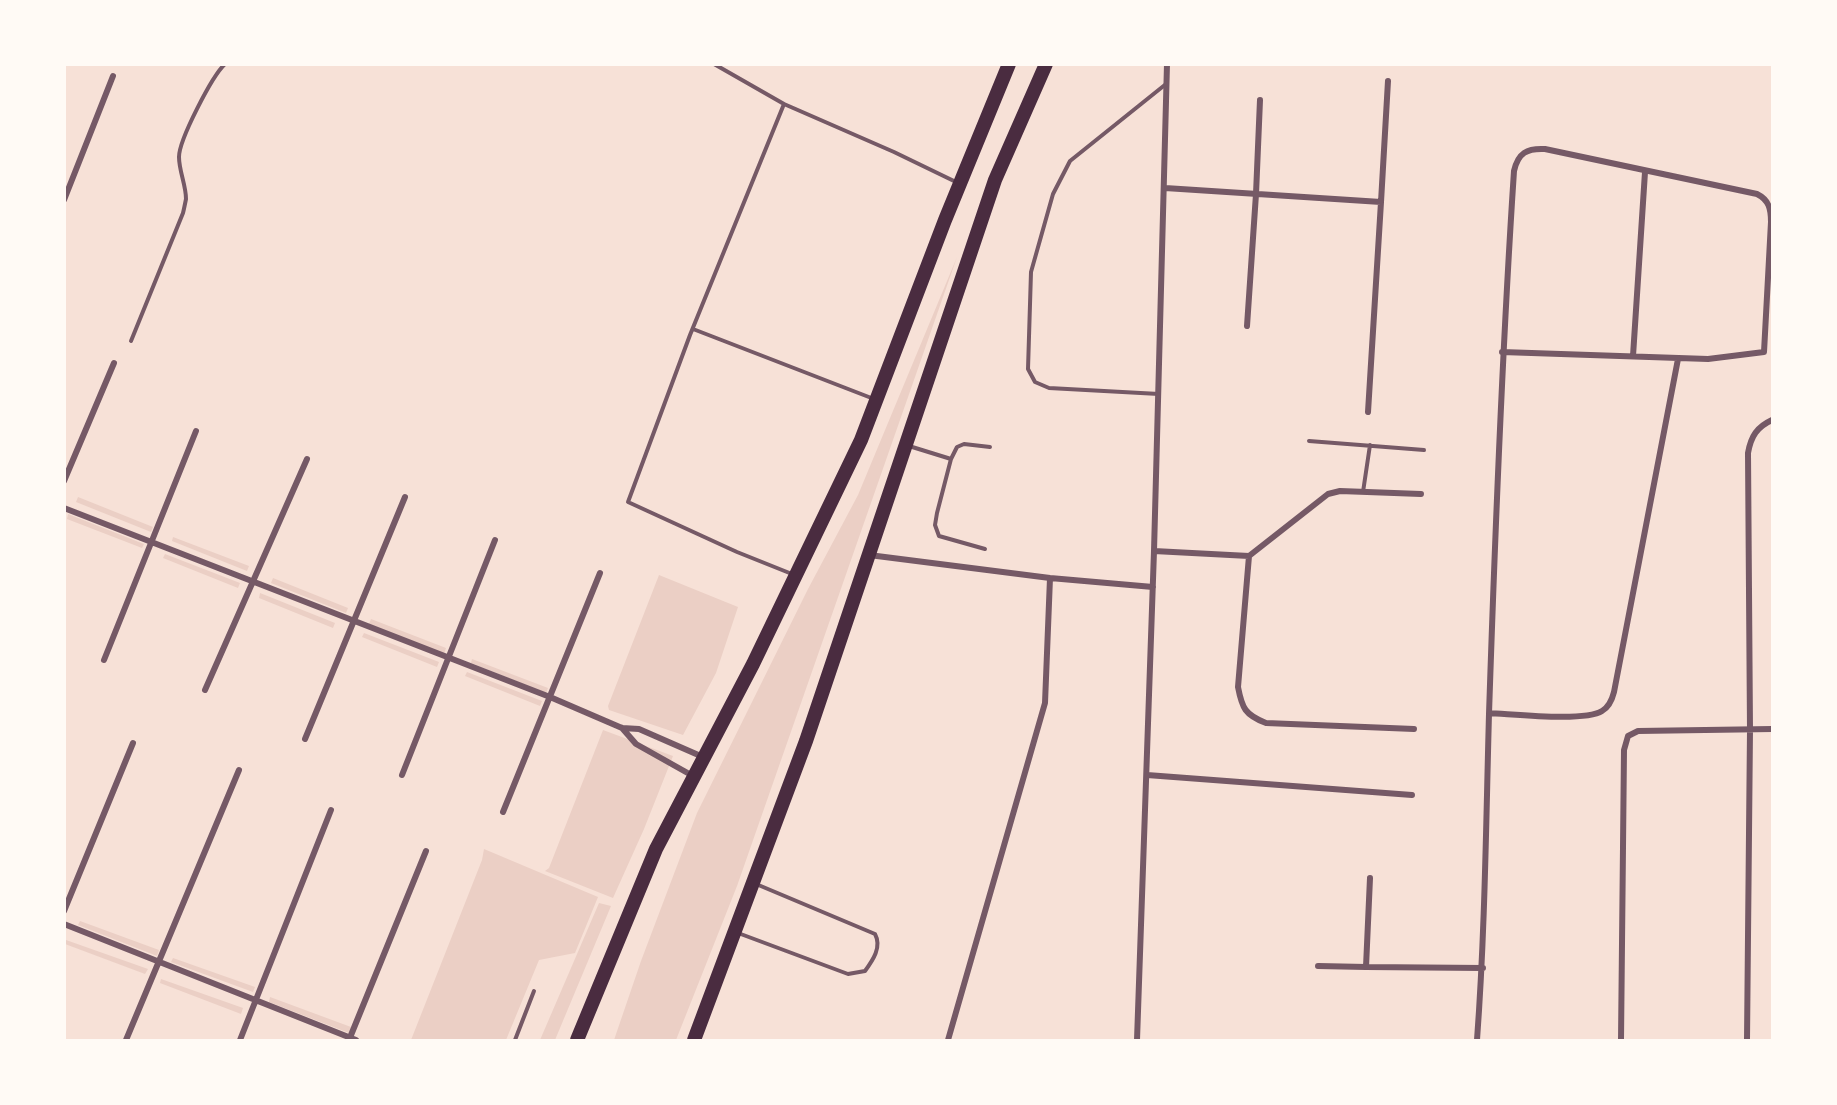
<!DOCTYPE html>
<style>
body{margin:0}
#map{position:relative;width:1837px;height:1105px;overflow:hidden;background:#f7e1d7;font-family:Inter,sans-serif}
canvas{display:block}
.frame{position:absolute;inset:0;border:66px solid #fffaf5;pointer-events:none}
</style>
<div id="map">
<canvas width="1837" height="1105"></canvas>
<div class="frame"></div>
</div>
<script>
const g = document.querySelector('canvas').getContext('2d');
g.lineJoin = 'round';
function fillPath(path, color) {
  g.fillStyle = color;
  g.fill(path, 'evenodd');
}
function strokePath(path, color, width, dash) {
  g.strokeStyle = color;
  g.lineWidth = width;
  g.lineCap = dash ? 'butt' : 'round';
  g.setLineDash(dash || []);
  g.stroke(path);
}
fillPath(new Path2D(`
 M957 257 737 886 676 1040H614L641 961 697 813 808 589 858 495Z
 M78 497 153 527 151 532 76 502Z
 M68 514 144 544 142 548 67 519Z
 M173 537 249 566 247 571 172 541Z
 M165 554 240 583 238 588 163 558Z
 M659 575 738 607 716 673 683 735 609 710 608 706Z
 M273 578 348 608 346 613 271 583Z
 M260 593 335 623 333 628 259 598Z
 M371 619 446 648 444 654 369 624Z
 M364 633 439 662 437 667 362 637Z
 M472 659 548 688 546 693 471 663Z
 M467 672 542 701 540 706 465 676Z
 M603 730 673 756 644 829 613 898 545 871 549 868Z
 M484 849 598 897 575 953 539 960 506 1040H411L482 860Z
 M599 903 611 906 555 1040H540Z
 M80 921 159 950 157 956 78 925Z
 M66 940 148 969 145 974 65 944Z
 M173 958 255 987 253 992 171 962Z
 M161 979 243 1008 241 1014 160 983Z
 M270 997 351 1027 349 1033 269 1002Z`), '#ebcfc5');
strokePath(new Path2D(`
 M714 64 784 104
 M693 329 874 399
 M131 341 183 213C184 209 185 204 186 199 186 185 179 171 179 157 179 140 212 76 225 64
 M1159 394 1049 388 1035 382 1028 369 1031 272 1053 194 1070 161 1166 84
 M1309 441 1424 450
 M909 446 951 459 937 513 935 525 939 536 985 549
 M951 459 957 447 964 444 990 447
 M1363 492 1370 445
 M792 574 737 552 628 502 690 335 784 104 894 152 956 182
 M738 933 848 974 865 971C873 960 882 947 875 934L756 884
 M515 1040 534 991`), '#755966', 4);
strokePath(new Path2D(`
 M1165 188 1381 202 1368 412
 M64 200 113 76
 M1381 202 1388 81
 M1247 326 1256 194 1260 100
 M1633 356 1645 172
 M64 481 114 363
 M64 508 550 697 622 728 639 729 703 757
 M1154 551 1249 556 1328 494 1340 491 1421 494
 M869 555 1050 578 1153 587
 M1249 556 1238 687C1242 708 1245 715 1266 723L1414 729
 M104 660 196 431
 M205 690 307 459
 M1489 713C1513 714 1585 722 1602 711 1609 707 1612 700 1614 692L1678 359
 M622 728 636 744 693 776
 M305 739 405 497
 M402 775 495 540
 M1147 775 1412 795
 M503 812 600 573
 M1370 878 1366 967 1483 968
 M64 911 133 743
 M64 924 356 1040
 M1318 966 1366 967
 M126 1040 239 770
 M240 1040 331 810
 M349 1040 426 851
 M948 1040 1045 703 1050 578
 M1137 1040 1154 551 1167 64
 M1477 1040C1485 932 1486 823 1489 714 1495 533 1502 352 1514 171 1518 153 1527 148 1545 149L1757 194C1769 200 1771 209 1771 222L1764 352 1708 359 1502 352
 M1621 1040 1624 750 1628 736 1638 731 1772 729
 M1747 1040 1750 730 1748 453C1751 436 1757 427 1772 420`), '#755966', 6);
strokePath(new Path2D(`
 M577 1040 656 849 753 664 861 440 945 220 1009 64
 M694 1040 806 741 995 180 1046 64`), '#4a2c40', 14);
</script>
